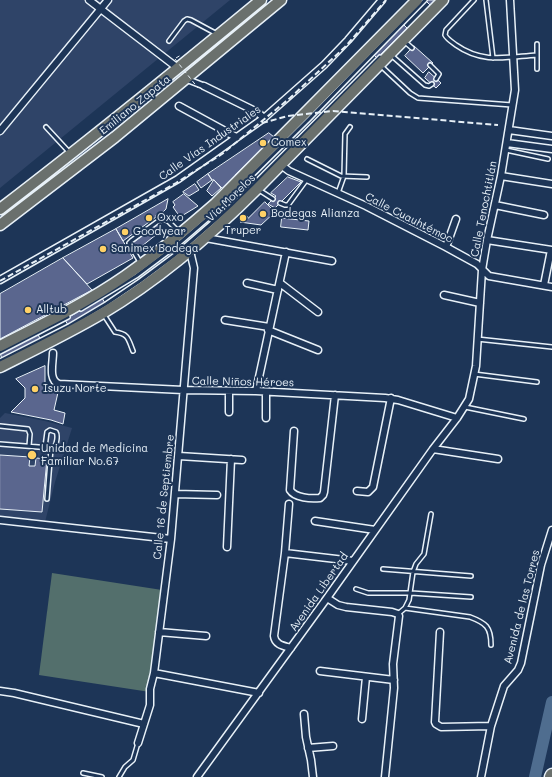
<!DOCTYPE html>
<meta charset="utf-8">
<style>
body{margin:0}
canvas{display:block;background:#1d3557}
</style>
<canvas width="552" height="777"></canvas>
<script>
const g = document.querySelector('canvas').getContext('2d');
g.lineJoin = 'round';
function fillPath(path, color) {
  g.fillStyle = color;
  g.fill(path, 'evenodd');
}
function strokePath(path, color, width, dash) {
  g.strokeStyle = color;
  g.lineWidth = width;
  g.lineCap = dash ? 'butt' : 'round';
  g.setLineDash(dash || []);
  g.stroke(path);
}
function label(font, color, halo, rows, align = 'center') {
  g.font = font + ' Mali,sans-serif';
  g.lineWidth = 4;
  g.setLineDash([]);
  g.textBaseline = 'middle';
  g.strokeStyle = halo;
  g.fillStyle = color;
  for (const [text, x, y, turn = 0] of rows) {
    g.save();
    g.translate(x, y);
    g.rotate((+turn || 0) * Math.PI / 180);
    g.textAlign = isNaN(turn) ? turn : align;
    if (halo) g.strokeText(text, 0, 0);
    g.fillText(text, 0, 0);
    g.restore();
  }
}
fillPath(new Path2D(`
 M0 0H230L0 188Z
 M5 413 45 421 72 428 55 482 45 522 0 516V418Z`), '#2f4468');
fillPath(new Path2D(`
 M52 573 162 590 150 692 39 675Z`), '#536f6c');
strokePath(new Path2D(`
 M535 777 552 702`), '#4f6d8f', 12);
const building = new Path2D(`
 M427 0H435L430 5 426 1Z
 M403 24 407 28 377 58 373 54Z
 M414 46 433 63 423 73 405 56Z
 M429 72 441 83 436 88 425 78Z
 M269 133 274 137 235 175 237 177 224 190 214 180H212L208 174Z
 M208 174 212 180 201 188 197 182Z
 M288 177 301 182 275 208 268 204 276 196 271 193Z
 M214 180 221 188 212 196 207 191Z
 M195 184 199 190 189 196 183 192Z
 M184 194 198 206 180 217 173 207 175 205 173 202Z
 M168 199 166 209 163 212 156 215V217L123 241 116 229Z
 M265 202 275 212 261 225 240 222 247 216 248 218Z
 M282 218 309 221 308 230 281 227Z
 M158 224 162 230 137 250 132 244Z
 M116 229 133 258 87 284 63 258Z
 M63 258 92 290 0 339V294Z
 M102 298 105 303 68 325 65 320Z
 M38 334 40 339 2 359 0 353Z
 M45 366V387L59 388 54 410 65 413 63 424 51 420 11 412 25 398V388L16 379Z
 M0 455 30 457 29 466H35L36 458 47 459 42 512 0 509Z`);
fillPath(building, '#5a668e');
strokePath(building, '#e8f1f8', 1);
const service = new Path2D(`
 M474 0 446 30 445 35C447 39 452 42 456 45 483 64 507 57 537 55
 M486 0 493 58
 M169 41 184 21 187 19 191 20 217 34
 M404 41 412 48
 M537 44V69
 M391 55 425 85 429 86 432 84
 M380 65 410 93 418 98 512 105
 M430 65 439 74 436 79
 M46 127 70 153
 M506 150 548 159
 M307 159 341 176 367 177
 M259 190 273 199
 M338 193 344 176 345 134 350 127
 M280 203 285 205H288L307 179
 M140 262 130 245 129 243 131 241 157 222 164 219 168 221 180 233
 M81 309 136 276 176 246 213 214 309 119 425 0
 M104 315 115 332C129 334 128 339 133 351
 M477 339 552 347
 M0 352 68 317
 M0 361 69 326 106 304 140 281 175 255 236 202 380 57
 M474 374 537 382
 M465 407 524 419
 M0 426 28 429 30 434 29 446
 M0 444 51 448
 M45 447 47 432 50 430 56 432C58 435 57 444 54 447L51 448 47 499
 M383 569 471 576
 M356 589 368 593H411L471 597
 M405 608 409 600 413 572 416 564 424 554 431 514
 M398 614 405 608 470 617C486 623 491 627 491 645
 M83 773 102 777
 M119 777 125 767 133 760 138 743`);
const pedestrian = new Path2D(`
 M186 79 204 86`);
const minor = new Path2D(`
 M89 0 179 69
 M204 86 257 112 264 118
 M179 106 236 137
 M509 130 552 136
 M0 131 108 0
 M507 143 552 149
 M281 165 289 171 366 206 446 247 477 264 489 276 552 287
 M501 176 552 184
 M495 205 544 215
 M206 238 332 261
 M487 240 552 250
 M446 247 456 219
 M0 280 178 179 264 118 324 65 348 40 382 0
 M247 283 278 290
 M280 283 318 312
 M544 285 551 250
 M444 295 480 303
 M225 320 269 327
 M268 330 318 350
 M53 353C53 363 48 380 59 384L183 390 256 391 385 398 398 400 457 418
 M229 391V412
 M256 391 286 252
 M266 418V392
 M294 431 290 490C295 498 311 499 320 498L323 495 324 492 335 395
 M433 449 498 459
 M179 456 242 460
 M357 491 368 492 373 487 391 398
 M175 494 217 495
 M289 504 285 553 274 636C275 645 284 646 291 648
 M0 520 171 539
 M315 521 375 530
 M227 547 231 459
 M285 553 353 561
 M327 598 338 605 346 607 392 612 398 614 399 616 393 664 394 688 385 777
 M159 632 206 636
 M440 632 435 722 436 724 441 727 491 726
 M320 671 394 680
 M154 673 259 693
 M0 691 14 693 144 724
 M304 714 306 737 311 760 313 777
 M362 719 366 677
 M138 743 150 705V689L154 673 171 539 194 268 190 251
 M308 748 333 746
 M197 777 327 598 433 449 457 418 469 399 476 366 482 270 487 240 501 176 515 90 510 0
 M481 777 491 726 504 686 518 670 521 663 541 565 552 530`);
const primary = new Path2D(`
 M0 209C89 141 175 71 261 0
 M0 225 115 137 281 0
 M0 346C43 324 86 303 125 276 157 254 186 229 215 204L417 0
 M0 367C34 350 69 333 103 313 160 279 210 236 257 189L443 0`);
const motorway = new Path2D(`
 M551 777 552 775`);
strokePath(service, '#e8f1f8', 6);
strokePath(pedestrian, '#e8f1f8', 8);
strokePath(minor, '#e8f1f8', 9);
strokePath(primary, '#e8f1f8', 13);
strokePath(motorway, '#e8f1f8', 15);
strokePath(new Path2D(`
 M176 58 181 55`), '#e8f1f8', 1, [4, 3]);
strokePath(service, '#1d3557', 3);
strokePath(pedestrian, '#1d3557', 5);
strokePath(minor, '#1d3557', 6);
strokePath(primary, '#6a706d', 10);
strokePath(motorway, '#6a706d', 12);
strokePath(new Path2D(`
 M262 123 288 116 333 111 498 125
 M0 281 176 183 222 154 290 98 345 47 386 0`), '#e8f1f8', 2, [6, 3]);
strokePath(new Path2D(`
 M175 59 198 88`), '#e8f1f8', 1, [4, 3]);
for (const [x, y, r, color] of [
 [263,143,4,"#ffd166"],
 [263,214,4,"#ffd166"],
 [149,218,4,"#ffd166"],
 [243,218,4,"#ffd166"],
 [125,232,4,"#ffd166"],
 [103,249,4,"#ffd166"],
 [28,310,4,"#ffd166"],
 [35,389,4,"#ffd166"],
 [32,455,5,"#ffd166"]
]) {
  const dot = new Path2D();
  dot.arc(x, y, r, 0, 2 * Math.PI);
  g.fillStyle = color;
  g.fill(dot);
  strokePath(dot, '#1d3557', 1.5);
}
label('11px', '#e8f1f8', '#1d3557', [
 ["Emiliano Zapata",135,105,-39],
 ["Calle Vías Industriales",210,143,-35],
 ["Vía Morelos",231,198,-44],
 ["Calle Tenochtitlán",484,209,-79],
 ["Calle Cuauhtémoc",409,218,27],
 ["Calle Niños Héroes",243,382,1],
 ["Calle 16 de Septiembre",164,497,-84],
 ["Avenida Libertad",319,592,-55],
 ["Avenida de las Torres",522,607,-76]
]);
label('11px', '#e8f1f8', '#1d3557', [
 ["Comex",271,143],
 ["Bodegas Alianza",271,214],
 ["Oxxo",157,218],
 ["Truper",243,231,"center"],
 ["Goodyear",133,232],
 ["Sanimex Bodega",111,249],
 ["Alltub",36,310],
 ["Isuzu Norte",43,389],
 ["Unidad de Medicina",41,449],
 ["Familiar No.67",41,462]
], 'left');
</script>
